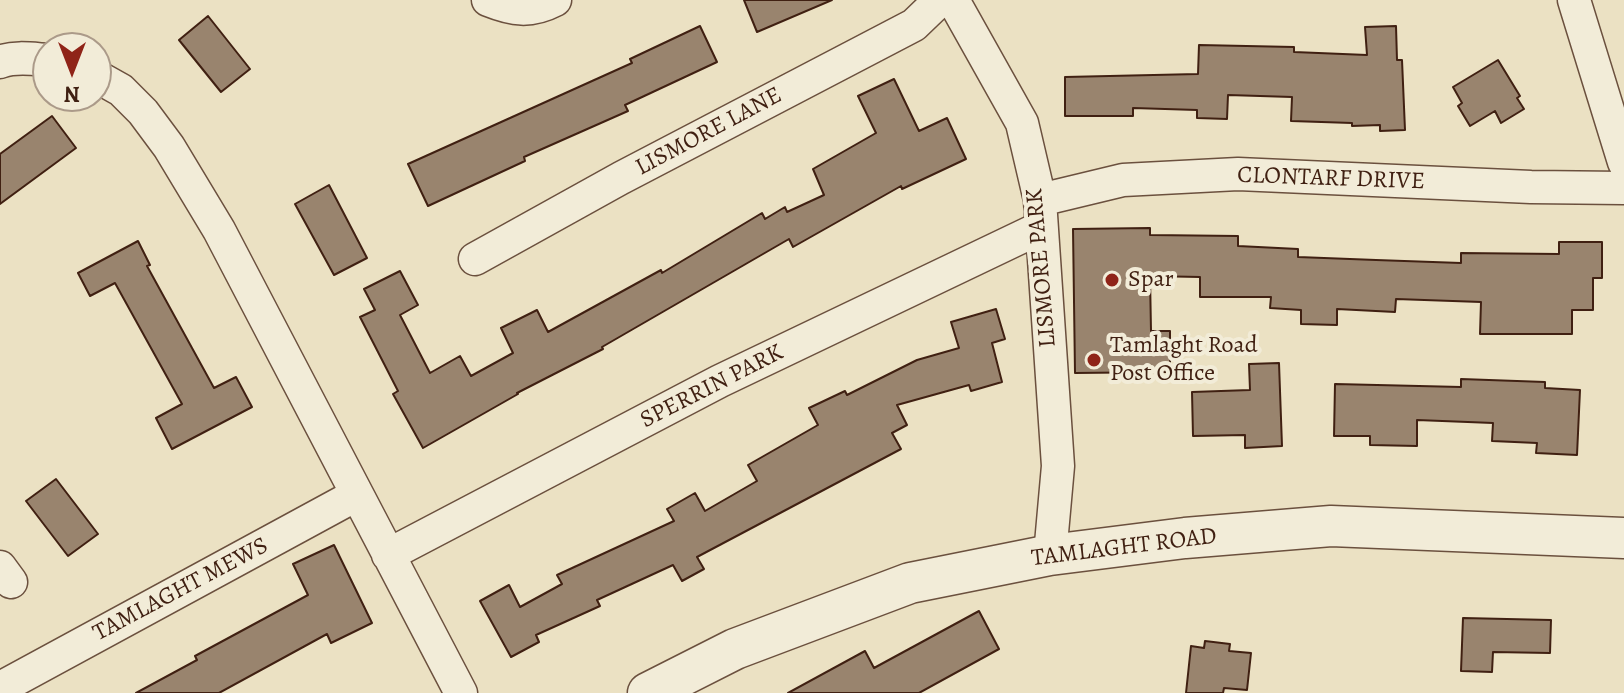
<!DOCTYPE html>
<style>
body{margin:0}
#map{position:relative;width:1624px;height:693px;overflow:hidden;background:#ebe1c3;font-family:Alegreya,serif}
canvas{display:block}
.north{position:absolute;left:32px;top:32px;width:80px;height:80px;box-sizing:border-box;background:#f2ecd8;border:2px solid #ab9a89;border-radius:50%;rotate:180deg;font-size:22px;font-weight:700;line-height:32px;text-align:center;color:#402012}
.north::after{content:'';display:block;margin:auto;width:28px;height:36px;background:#8f2418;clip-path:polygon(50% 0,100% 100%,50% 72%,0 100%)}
</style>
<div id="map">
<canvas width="1624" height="693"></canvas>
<div class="north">N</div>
</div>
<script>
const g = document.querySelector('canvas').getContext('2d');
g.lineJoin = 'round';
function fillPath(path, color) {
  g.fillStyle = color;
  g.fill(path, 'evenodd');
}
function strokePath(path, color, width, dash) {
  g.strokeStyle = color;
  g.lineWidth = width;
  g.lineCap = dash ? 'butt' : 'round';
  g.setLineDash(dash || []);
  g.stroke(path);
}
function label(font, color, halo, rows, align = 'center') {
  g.font = font + ' Alegreya,serif';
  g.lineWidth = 8;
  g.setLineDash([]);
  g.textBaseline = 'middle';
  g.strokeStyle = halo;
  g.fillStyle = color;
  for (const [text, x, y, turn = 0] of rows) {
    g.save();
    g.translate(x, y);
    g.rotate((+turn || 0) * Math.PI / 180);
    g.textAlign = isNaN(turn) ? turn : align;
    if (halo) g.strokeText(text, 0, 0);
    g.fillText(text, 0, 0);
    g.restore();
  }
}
const building = new Path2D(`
 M744 0H832L757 32Z
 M208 16 250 69 221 92 179 40Z
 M700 26 717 62 625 105 628 111 524 157 525 161 428 206 408 164 632 63 630 59Z
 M1396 26 1397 60H1402L1405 130 1380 131V125L1352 126V123L1291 121 1292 97 1228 95 1227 119 1197 118V110L1133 108V116H1065V77L1198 74 1199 45 1294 47V52L1367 55 1365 27Z
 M1498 60 1520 96 1517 98 1524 109 1501 123 1495 111 1470 126 1458 106 1462 103 1453 87Z
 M894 79 919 131 947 118 966 159 902 189 901 186 793 247 789 239 602 347 603 349 517 393 518 394 423 448 393 394 398 391 360 317 375 310 364 289 400 271 418 305 400 315 430 373 460 356 471 376 513 353 501 328 537 310 548 332 661 270 662 273 762 213 765 219 785 207 787 212 824 195 813 169 876 133 858 96Z
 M52 116 76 148 0 204V154Z
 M329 185 367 258 334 275 295 204Z
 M1150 228V235L1238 236V246L1298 249V257L1376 260 1461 263V253L1559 254V242H1602V278H1593V310H1572V334H1480L1481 302 1396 299 1395 312 1337 309V325L1301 324V310L1270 308 1271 297H1200V277L1150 276 1151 331H1170V372L1075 373 1073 229Z
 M138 241 150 265 147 266 214 388 236 377 252 407 172 449 156 418 182 404 115 283 90 296 78 273Z
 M996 309 1005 339 992 343 1002 382 971 391 969 385 897 405 907 425 892 433 901 449 697 557 704 569 682 581 673 565 597 600 600 606 536 635 539 642 511 657 480 601 509 585 520 607 562 584 557 575 674 521 667 509 695 493 705 511 757 481 748 465 818 425 809 408 845 391 847 395 917 360 959 348 951 322Z
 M1279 363 1282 446 1245 448V435L1193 436 1192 392 1250 390 1249 364Z
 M1461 379 1545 382V388L1580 390 1577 455 1536 453 1537 443 1492 441 1493 423 1417 420V446L1370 445V436H1334L1335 384 1461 387Z
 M56 479 98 534 68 556 26 501Z
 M334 545 372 623 331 643 327 634 219 693H136L197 660 195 656 308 595 293 564Z
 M979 611 999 649 919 693H788L865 651 874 668Z
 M1463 618 1551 620 1550 653 1493 652 1492 672 1461 671Z
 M1205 641 1230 644 1229 651 1251 653 1247 690 1224 688 1223 693H1186L1191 646 1204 648Z`);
fillPath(building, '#99846e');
strokePath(building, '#402012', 2);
const minor = new Path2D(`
 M488 0C513 10 530 13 555 0
 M953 0 1022 123 1040 200 1058 466 1050 555
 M1574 0 1624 162
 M0 62C14 56 33 59 48 60
 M96 76 121 90 143 112 169 147 219 230 461 693
 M1040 200 1123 180 1238 174 1531 187 1624 188
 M475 259 621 178 914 25 940 0
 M388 555 720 381 1040 228
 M0 567 11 582
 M6 685 356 495`);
const tertiary = new Path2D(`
 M648 693 735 649 910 583 1050 555 1185 538 1331 526 1624 538`);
strokePath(minor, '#6b503e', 35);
strokePath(tertiary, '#6b503e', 43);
strokePath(minor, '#f2ecd8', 32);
strokePath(tertiary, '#f2ecd8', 40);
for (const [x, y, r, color] of [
 [1112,280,8,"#8f2418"],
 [1094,360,8,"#8f2418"]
]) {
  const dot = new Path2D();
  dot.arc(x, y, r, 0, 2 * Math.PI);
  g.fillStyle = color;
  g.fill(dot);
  strokePath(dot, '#f2ecd8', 3);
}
label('24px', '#402012', '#f2ecd8', [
 ["LISMORE LANE",709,132,-28],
 ["CLONTARF DRIVE",1331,179,2],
 ["LISMORE PARK",1042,268,-95],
 ["SPERRIN PARK",712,387,-27],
 ["TAMLAGHT ROAD",1124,548,-7],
 ["TAMLAGHT MEWS",181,590,-28]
]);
label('24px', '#402012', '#f2ecd8', [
 ["Spar",1128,280],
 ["Tamlaght Road",1110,346],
 ["Post Office",1110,374]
], 'left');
</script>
